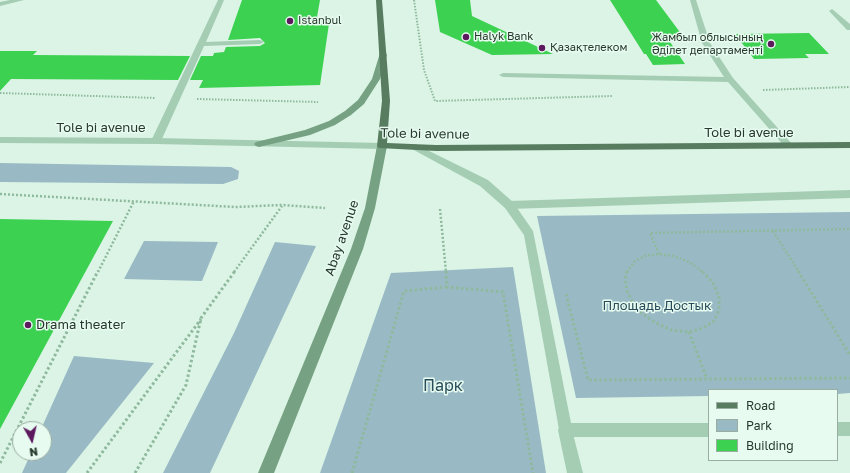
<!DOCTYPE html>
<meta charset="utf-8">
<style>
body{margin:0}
#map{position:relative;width:850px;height:473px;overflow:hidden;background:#dbf4e5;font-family:"Golos Text",sans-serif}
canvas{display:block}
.legend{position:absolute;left:708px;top:389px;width:130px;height:72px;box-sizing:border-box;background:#e7fbf0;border:1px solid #9aada1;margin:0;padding:5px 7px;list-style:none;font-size:12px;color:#27392b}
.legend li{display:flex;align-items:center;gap:8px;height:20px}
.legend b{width:20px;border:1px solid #9aada1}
.north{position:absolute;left:12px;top:421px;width:40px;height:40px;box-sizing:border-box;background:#e7fbf0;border:1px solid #9aada1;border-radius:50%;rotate:172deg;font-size:11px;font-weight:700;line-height:16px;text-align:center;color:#27392b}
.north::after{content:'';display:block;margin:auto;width:14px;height:18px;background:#5c195e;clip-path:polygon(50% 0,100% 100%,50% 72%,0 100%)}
</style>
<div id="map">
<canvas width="850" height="473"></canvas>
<ul class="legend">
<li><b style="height:5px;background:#577c5f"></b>Road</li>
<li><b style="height:11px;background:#99bac5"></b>Park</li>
<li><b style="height:11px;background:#3cd151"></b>Building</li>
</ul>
<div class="north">N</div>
</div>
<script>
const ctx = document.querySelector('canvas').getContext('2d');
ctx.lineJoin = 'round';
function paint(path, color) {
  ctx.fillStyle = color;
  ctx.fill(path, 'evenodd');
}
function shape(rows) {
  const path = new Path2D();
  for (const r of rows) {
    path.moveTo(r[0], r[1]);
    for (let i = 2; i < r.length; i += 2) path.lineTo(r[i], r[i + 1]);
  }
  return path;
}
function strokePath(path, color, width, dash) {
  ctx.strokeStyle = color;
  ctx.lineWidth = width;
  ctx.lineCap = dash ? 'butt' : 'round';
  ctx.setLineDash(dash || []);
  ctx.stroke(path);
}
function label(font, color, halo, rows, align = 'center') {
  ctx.font = font + ' "Golos Text",sans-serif';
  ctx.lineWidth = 3;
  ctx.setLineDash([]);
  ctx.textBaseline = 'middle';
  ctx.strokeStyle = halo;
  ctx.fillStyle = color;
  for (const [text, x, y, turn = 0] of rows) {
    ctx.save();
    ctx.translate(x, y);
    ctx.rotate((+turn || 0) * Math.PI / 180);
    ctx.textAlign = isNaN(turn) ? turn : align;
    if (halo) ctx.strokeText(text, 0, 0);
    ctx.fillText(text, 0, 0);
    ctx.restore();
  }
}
paint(shape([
 [0,163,231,167,239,171,238,179,223,184,0,182],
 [850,212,850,393,837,394,837,390,709,390,709,396,576,398,537,216],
 [144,241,218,242,202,281,124,279],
 [275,242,316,246,210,473,163,473,234,333],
 [513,267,546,473,320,473,391,273],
 [74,356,154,363,66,473,22,473,31,453,44,453,44,429,41,429]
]), '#99bac5');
paint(shape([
 [242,0,320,0,317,17,330,17,320,85,199,88,203,80,190,80,201,56,213,56,214,53,224,52,226,47,260,46,265,43,260,38,228,40],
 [435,0,470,0,472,16,553,54,492,55,440,32],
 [610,0,656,0,685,39,668,39,685,64,653,65,646,54,644,54],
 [809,33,829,54,805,54,809,58,754,59,735,34],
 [0,51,37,51,33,55,190,56,178,80,11,79,0,91],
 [0,219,113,221,0,429]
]), '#3cd151');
strokePath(shape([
 [414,0,424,70,435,101,612,96],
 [763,90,850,87],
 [0,93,156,98],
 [197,99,318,102]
]), '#8fb99d', 2, [1.5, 1.5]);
strokePath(shape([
 [0,194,235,207,282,205,325,208],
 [440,209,446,272],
 [773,231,799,272],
 [659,254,650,233,850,229],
 [98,272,134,201],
 [234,272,282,206],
 [627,272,635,261,645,256,659,254,674,256,689,262,703,272]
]), '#8fb99d', 2.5, [2, 2]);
strokePath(shape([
 [446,271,447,287,503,292,533,473],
 [627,271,625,279,627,291,633,303,643,314,656,323,671,330,689,332,703,328,714,321,719,310,719,296,713,283,702,271],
 [798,271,850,355],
 [566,294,588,380,850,378],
 [689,332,707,379],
 [0,463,98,271],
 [87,473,201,319],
 [135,473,186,385,201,318,235,271],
 [352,473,404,291,447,287]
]), '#8fb99d', 3, [2.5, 2.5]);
paint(shape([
 [10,0,24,0,0,6,0,2,10,0],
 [218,0,224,0,206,42,260,40,264,42,260,44,204,46,161,141,156,144,153,143,151,141,218,0],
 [690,0,696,0,710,43,733,78,792,144,794,146,792,148,786,148,728,82,503,77,499,75,503,73,724,77,702,43,690,0],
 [832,9,850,24,850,30,847,30,830,12,829,11,832,9],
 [850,190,850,198,509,209,505,208,504,205,505,202,509,201,850,190],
 [565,423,570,425,572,430,583,473,567,473,558,430,560,425,565,423]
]), '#a5cdb4');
paint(shape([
 [415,144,488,180,513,202,533,231,571,423,709,423,709,437,565,437,560,435,524,235,505,208,480,186,412,149,410,147,415,144],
 [837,422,850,422,850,436,837,436,837,422]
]), '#a5cdb4');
paint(shape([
 [0,137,156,138,382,143,387,146,382,149,156,144,0,143,0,137]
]), '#a5cdb4');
paint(shape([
 [380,53,386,53,387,55,380,79,364,104,351,115,335,125,310,135,259,147,256,146,254,144,256,142,305,130,329,121,345,111,358,100,372,79,380,53],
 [382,143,387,146,375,208,363,249,274,473,258,473,351,249,365,208,377,146,382,143]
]), '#76a182');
paint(shape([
 [376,0,382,0,390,101,387,143,436,145,850,142,850,148,436,151,379,148,377,146,382,101,376,0]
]), '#577c5f');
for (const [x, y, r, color] of [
 [290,21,4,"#5c195e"],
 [466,37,4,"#5c195e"],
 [771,44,4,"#5c195e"],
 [542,48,4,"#5c195e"],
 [28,325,4,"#5c195e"]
]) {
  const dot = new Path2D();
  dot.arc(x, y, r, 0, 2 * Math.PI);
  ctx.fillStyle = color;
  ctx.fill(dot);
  strokePath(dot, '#e7fbf0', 1.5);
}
label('11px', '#27392b', '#e7fbf0', [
 ["Istanbul",298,21],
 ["Halyk Bank",474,37],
 ["Жамбыл облысының",763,38,"right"],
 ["Әділет департаменті",763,51,"right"],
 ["Қазақтелеком",550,48]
], 'left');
label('13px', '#27392b', '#e7fbf0', [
 ["Tole bi avenue",101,128],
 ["Tole bi avenue",749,133],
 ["Tole bi avenue",425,134,1],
 ["Abay avenue",342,238,-71]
]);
label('13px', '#284c59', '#e7fbf0', [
 ["Площадь Достык",657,306]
]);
label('13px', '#27392b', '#e7fbf0', [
 ["Drama theater",36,325]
], 'left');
label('16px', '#284c59', '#e7fbf0', [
 ["Парк",443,386]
]);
</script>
